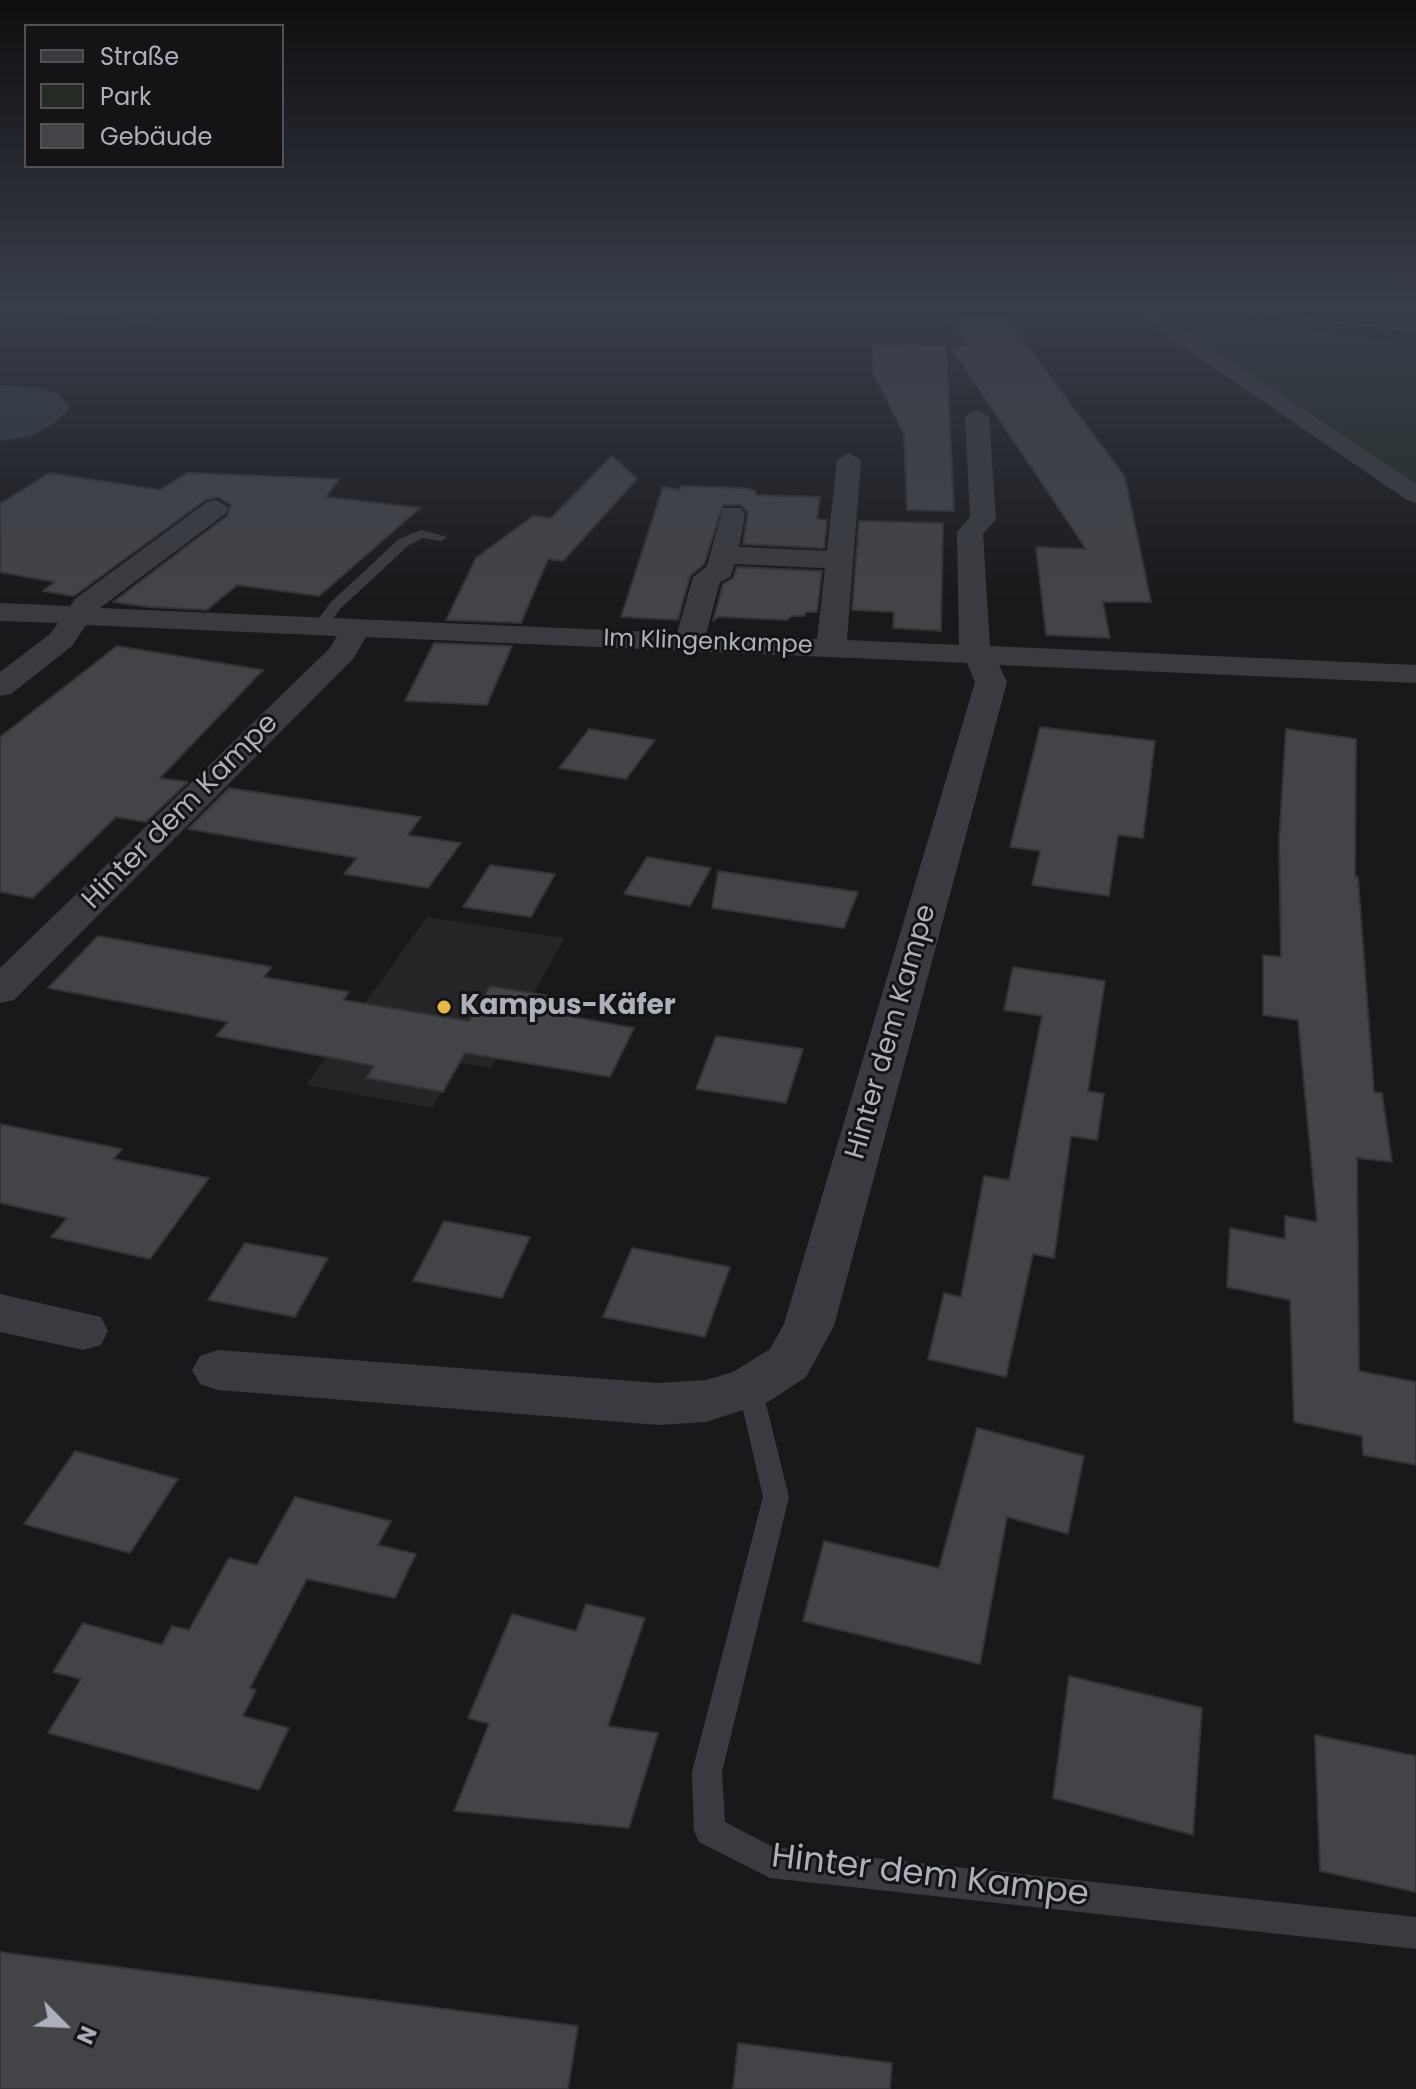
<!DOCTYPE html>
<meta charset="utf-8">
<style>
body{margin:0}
#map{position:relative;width:1416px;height:2089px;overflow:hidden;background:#19191b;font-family:Poppins,sans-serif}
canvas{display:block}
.legend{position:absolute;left:24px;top:24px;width:260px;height:144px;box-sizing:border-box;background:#141416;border:2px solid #515258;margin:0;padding:10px 14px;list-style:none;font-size:24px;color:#acb0ba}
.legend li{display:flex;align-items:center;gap:16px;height:40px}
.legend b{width:40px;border:2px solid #515258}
.north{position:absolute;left:24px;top:1985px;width:80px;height:80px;-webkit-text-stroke:6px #141416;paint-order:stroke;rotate:114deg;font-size:22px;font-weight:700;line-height:32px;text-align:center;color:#acb0ba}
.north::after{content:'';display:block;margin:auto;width:28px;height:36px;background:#acb0ba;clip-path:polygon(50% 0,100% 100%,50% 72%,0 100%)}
</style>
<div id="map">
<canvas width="1416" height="2089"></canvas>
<ul class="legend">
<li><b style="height:10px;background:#3a3b40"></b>Straße</li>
<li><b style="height:22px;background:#232b24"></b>Park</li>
<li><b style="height:22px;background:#434448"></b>Gebäude</li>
</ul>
<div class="north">N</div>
</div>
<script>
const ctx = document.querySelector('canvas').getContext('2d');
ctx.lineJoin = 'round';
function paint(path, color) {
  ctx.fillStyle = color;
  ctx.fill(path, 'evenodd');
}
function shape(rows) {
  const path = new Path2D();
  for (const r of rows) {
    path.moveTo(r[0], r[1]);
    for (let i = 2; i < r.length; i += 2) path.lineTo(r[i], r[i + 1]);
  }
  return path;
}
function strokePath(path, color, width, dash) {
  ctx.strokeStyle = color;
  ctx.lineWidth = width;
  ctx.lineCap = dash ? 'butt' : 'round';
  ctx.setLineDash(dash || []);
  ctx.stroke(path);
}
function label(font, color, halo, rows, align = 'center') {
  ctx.font = font + ' Poppins,sans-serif';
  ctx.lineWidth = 6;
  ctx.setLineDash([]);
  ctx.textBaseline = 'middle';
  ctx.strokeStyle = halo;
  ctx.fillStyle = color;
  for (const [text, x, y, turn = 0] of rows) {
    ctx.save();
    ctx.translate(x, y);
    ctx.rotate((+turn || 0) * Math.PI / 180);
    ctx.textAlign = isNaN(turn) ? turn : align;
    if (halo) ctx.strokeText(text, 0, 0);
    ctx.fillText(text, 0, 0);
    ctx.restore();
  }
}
paint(shape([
 [427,917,565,938,491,1068,460,1063,432,1108,306,1085]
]), '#252528');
paint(shape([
 [29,309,173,309,146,323],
 [1148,310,1416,344,1416,486]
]), '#232b24');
paint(shape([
 [0,385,41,388,59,394,70,408,56,422,32,436,0,441]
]), '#2f373e');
paint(shape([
 [1216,309,1242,309,1416,329,1416,333,1216,309]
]), '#2f373e');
const building = shape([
 [1005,316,1125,477,1151,602,1103,602,1110,638,1046,635,1036,547,1086,549,950,346,970,347,951,321,960,321,957,317,1005,316],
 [873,344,946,346,954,511,907,510,904,434,873,373,873,344],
 [612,456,637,479,563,561,548,559,521,623,446,620,476,558,533,516,551,518,612,456],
 [49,473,160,490,187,473,339,479,326,497,420,508,319,596,237,585,207,610,149,607,113,602,227,516,231,505,218,497,205,500,74,596,43,591,55,582,0,572,0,504,49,473],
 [681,486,744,488,756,491,756,495,820,497,817,519,827,520,824,548,743,544,748,512,741,505,723,505,704,564,690,576,678,620,621,617,663,487,680,490,681,486],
 [859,521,943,523,941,631,893,628,894,612,852,610,859,521],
 [737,567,822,571,817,612,806,612,805,616,792,616,787,620,718,617,713,621,723,584,733,578,737,567],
 [434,643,512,646,487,705,405,701,434,643],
 [117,646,263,670,160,778,188,782,146,822,116,817,33,898,0,892,0,737,117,646],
 [1040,727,1155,741,1143,838,1118,835,1109,896,1032,885,1040,851,1010,847,1040,727],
 [589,729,655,740,626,779,559,768,589,729],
 [1286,729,1356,739,1355,876,1358,877,1374,1092,1382,1093,1392,1162,1357,1158,1359,1371,1416,1382,1416,1465,1363,1455,1362,1436,1294,1422,1290,1300,1227,1287,1230,1228,1285,1239,1285,1216,1317,1222,1298,1020,1263,1015,1263,955,1281,957,1279,840,1286,729],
 [229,788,421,817,408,835,461,843,428,888,344,874,357,858,188,829,229,788],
 [647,857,711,868,690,906,624,894,647,857],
 [490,865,555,874,531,917,463,907,490,865],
 [718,871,858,892,844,928,712,908,718,871],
 [98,936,272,967,264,977,349,992,343,1000,469,1021,490,986,555,997,547,1012,634,1028,610,1077,465,1053,443,1092,366,1078,374,1066,216,1036,228,1022,48,988,98,936],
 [1013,967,1105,981,1088,1091,1104,1094,1097,1140,1071,1136,1054,1258,1033,1254,1006,1377,928,1359,944,1293,961,1297,984,1176,1009,1180,1042,1016,1004,1010,1013,967],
 [716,1036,803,1049,786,1103,696,1089,716,1036],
 [0,1124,122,1149,114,1159,209,1178,150,1259,51,1237,67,1218,0,1203,0,1124],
 [444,1221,530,1237,502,1298,413,1281,444,1221],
 [245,1243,328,1258,295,1317,208,1300,245,1243],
 [632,1248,730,1267,705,1337,603,1317,632,1248],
 [977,1428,1084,1456,1068,1534,1007,1517,980,1664,803,1621,824,1541,939,1568,977,1428],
 [75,1451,178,1479,130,1553,24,1524,75,1451],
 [295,1497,391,1521,378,1545,416,1554,395,1598,307,1579,250,1688,256,1690,243,1716,289,1728,259,1790,48,1733,81,1679,53,1672,83,1623,162,1645,172,1626,189,1630,229,1558,257,1565,295,1497],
 [586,1604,645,1618,608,1726,658,1733,629,1828,454,1811,489,1724,468,1718,512,1614,576,1631,586,1604],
 [1069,1676,1202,1708,1193,1835,1053,1798,1069,1676],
 [1315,1735,1416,1756,1416,1892,1320,1871,1315,1735],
 [0,1952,578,2026,568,2089,0,2089,0,1952],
 [738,2043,892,2063,890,2089,733,2089,738,2043]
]);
paint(building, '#434448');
strokePath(building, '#333337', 2);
paint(shape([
 [421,530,447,537,441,541,423,538,409,545,341,608,324,630,314,630,312,627,331,602,399,539,421,530],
 [750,1378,759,1381,762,1388,789,1497,722,1772,725,1822,773,1847,1416,1917,1416,1949,770,1878,699,1842,694,1831,692,1772,763,1497,738,1388,741,1381,750,1378]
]), '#3a3b40');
paint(shape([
 [1128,309,1152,309,1416,484,1416,503,1407,500,1128,309],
 [977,410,989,417,996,519,983,534,990,646,1416,665,1416,683,999,665,1007,682,834,1326,806,1377,768,1402,706,1422,659,1425,218,1390,200,1384,192,1370,200,1356,218,1350,659,1383,706,1380,733,1372,770,1349,784,1324,975,682,967,663,366,637,353,659,14,1000,0,1003,0,968,330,648,337,636,86,625,72,646,11,694,0,696,0,672,50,634,58,623,0,621,0,603,70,606,76,598,207,502,216,500,229,508,225,514,100,608,677,633,693,577,707,566,723,508,741,508,745,514,739,547,827,551,837,460,849,453,861,460,847,640,959,645,957,532,970,517,965,417,977,410],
 [735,564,825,568,817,639,706,634,720,582,730,577,735,564],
 [0,1294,101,1317,108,1331,101,1345,83,1350,0,1332,0,1294]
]), '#3a3b40');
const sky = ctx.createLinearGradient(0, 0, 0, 602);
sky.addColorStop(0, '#0e0e0f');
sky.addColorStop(0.51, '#383e4a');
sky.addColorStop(1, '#383e4a00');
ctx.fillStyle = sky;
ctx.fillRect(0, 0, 1416, 602);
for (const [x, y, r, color] of [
 [444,1007,8,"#e7b845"]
]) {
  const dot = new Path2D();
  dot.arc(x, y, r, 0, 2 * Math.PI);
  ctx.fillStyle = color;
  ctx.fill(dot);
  strokePath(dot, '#141416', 3);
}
label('24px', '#acb0ba', '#141416', [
 ["Im Klingenkampe",708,643,2]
]);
label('28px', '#acb0ba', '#141416', [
 ["Hinter dem Kampe",181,812,-45],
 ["Hinter dem Kampe",892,1032,-74]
]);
label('bold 28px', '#acb0ba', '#141416', [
 ["Kampus-Käfer",460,1007]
], 'left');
label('34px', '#acb0ba', '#141416', [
 ["Hinter dem Kampe",930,1877,7]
]);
</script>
